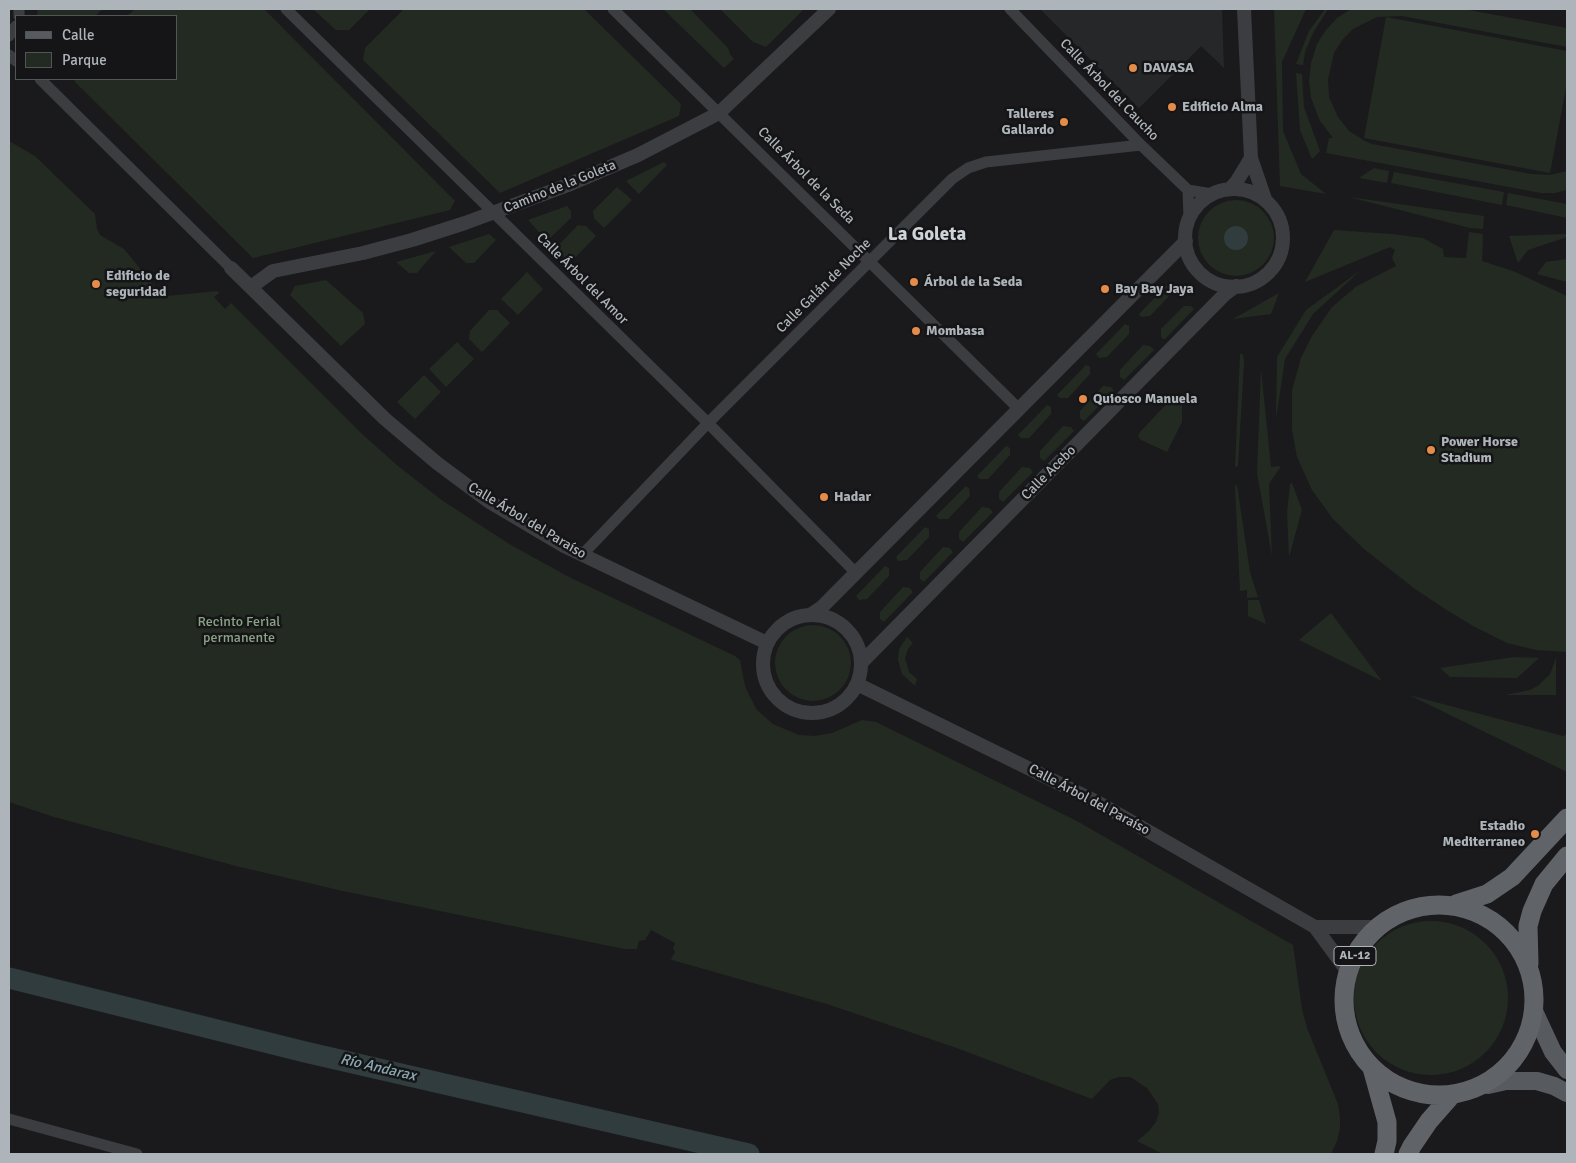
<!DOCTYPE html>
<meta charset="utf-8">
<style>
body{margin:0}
#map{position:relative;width:1576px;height:1163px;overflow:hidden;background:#1a1a1c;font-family:Signika,sans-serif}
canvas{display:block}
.frame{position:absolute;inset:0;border:10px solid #aeb5ba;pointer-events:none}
.legend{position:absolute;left:15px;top:15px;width:162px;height:65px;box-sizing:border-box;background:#151517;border:1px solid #525558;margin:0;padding:6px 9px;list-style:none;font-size:15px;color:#aeb5ba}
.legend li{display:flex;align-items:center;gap:10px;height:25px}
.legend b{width:25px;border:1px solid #525558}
</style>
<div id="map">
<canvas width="1576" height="1163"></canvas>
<div class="frame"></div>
<ul class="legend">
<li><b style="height:6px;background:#575b60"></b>Calle</li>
<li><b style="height:14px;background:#232a22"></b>Parque</li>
</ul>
</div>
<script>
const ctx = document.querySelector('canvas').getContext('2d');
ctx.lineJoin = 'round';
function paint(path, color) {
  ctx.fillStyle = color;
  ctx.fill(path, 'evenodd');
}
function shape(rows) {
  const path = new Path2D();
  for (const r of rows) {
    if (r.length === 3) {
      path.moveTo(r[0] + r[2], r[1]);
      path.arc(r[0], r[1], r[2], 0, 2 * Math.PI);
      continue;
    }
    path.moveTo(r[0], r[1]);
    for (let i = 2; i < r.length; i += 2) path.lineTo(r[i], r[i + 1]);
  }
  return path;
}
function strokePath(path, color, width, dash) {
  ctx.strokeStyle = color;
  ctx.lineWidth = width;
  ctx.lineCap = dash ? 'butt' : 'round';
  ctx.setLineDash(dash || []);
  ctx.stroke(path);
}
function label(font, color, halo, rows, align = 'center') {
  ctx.font = font + ' Signika,sans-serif';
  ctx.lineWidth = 5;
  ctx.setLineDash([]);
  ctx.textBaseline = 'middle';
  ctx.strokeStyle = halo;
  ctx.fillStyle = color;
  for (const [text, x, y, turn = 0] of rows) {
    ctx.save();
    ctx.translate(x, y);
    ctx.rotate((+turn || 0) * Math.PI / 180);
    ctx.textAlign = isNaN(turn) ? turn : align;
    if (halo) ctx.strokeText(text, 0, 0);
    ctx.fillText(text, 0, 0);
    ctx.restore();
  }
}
paint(shape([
 [1040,9,1222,9,1224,68,1201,46,1139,108]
]), '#262729');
paint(shape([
 [38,9,103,9,95,16,37,16],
 [135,9,264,9,455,201,450,210,253,258,75,82,74,79,176,79,176,16,127,16],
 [313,9,370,9,349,30,336,30],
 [404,9,584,9,681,104,679,116,500,193,363,60,365,48],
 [663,9,690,9,728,48,730,54,734,59,724,68],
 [720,9,804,9,766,47,753,42],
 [1274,9,1306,9,1282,62,1283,131,1301,174,1326,194,1280,186],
 [1325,9,1328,9,1313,33,1305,52,1303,65,1296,64,1309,31],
 [1351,9,1463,9,1567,28,1567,47,1402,16,1377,17,1353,29,1343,39,1334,53,1328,79,1329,97,1338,117,1349,131,1365,141,1372,144,1531,174,1550,175,1567,171,1567,190,1555,193,1541,193,1326,153,1329,138,1333,138,1320,121,1311,98,1309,81,1311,63,1317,44,1326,30,1337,18],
 [1386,17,1567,51,1567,83,1550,173,1364,138],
 [1296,73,1302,74,1304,107,1320,151,1312,159,1300,130],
 [9,141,35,156,95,214,97,229,100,235,124,249,161,294,167,296,218,291,219,293,214,297,225,309,231,303,362,434,398,466,443,501,511,545,569,577,735,656,740,660,745,686,751,699,757,710,773,724,799,735,815,736,832,733,862,720,876,722,1075,820,1293,945,1302,1009,1307,1028,1338,1104,1340,1118,1340,1128,1337,1141,1331,1154,1163,1154,1137,1141,1149,1131,1156,1122,1159,1113,1158,1104,1147,1088,1130,1077,1119,1077,1110,1080,1092,1099,954,1047,827,1004,672,960,671,959,675,952,673,948,675,943,651,930,645,940,639,941,637,949,624,949,343,891,236,866,54,817,9,802],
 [664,162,667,165,639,194,626,181],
 [1374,168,1389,171,1387,183,1359,178],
 [1394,172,1504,192,1502,205,1391,183],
 [617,187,632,200,604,228,594,218,593,211],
 [1508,193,1567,204,1567,218,1506,205],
 [1349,197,1484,216,1483,229,1470,228],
 [1236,238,38],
 [567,206,571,211,571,218,547,241,528,220],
 [578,225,586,226,596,236,570,263,555,249],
 [1334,230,1392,234,1423,238,1443,249,1444,257,1466,258,1469,232,1483,234,1482,261,1513,271,1567,296,1567,652,1536,650,1507,643,1473,626,1445,609,1415,589,1364,549,1333,519,1312,490,1297,457,1292,430,1292,390,1301,358,1312,336,1332,307,1357,286,1396,266,1392,258,1395,250,1390,247,1305,282],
 [489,234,496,240,474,263,466,263,449,247],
 [1567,234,1567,237,1528,250,1518,263,1509,236],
 [436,251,417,273,409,273,396,262],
 [1567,259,1567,282,1537,274,1546,262],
 [1361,270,1313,314,1285,359,1276,419,1277,357,1306,310],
 [527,272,543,289,518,315,501,299],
 [326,280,363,313,365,324,341,346,290,295,295,286],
 [1168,284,1171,286,1172,293,1150,316,1141,317,1139,314],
 [1279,293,1271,314,1233,319],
 [1184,306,1191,306,1194,309,1165,339,1163,339,1161,337,1161,329],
 [489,310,497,310,510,323,482,352,469,339,470,331],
 [1125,324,1129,326,1129,334,1107,357,1099,358,1096,354],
 [457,342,474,359,446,387,429,369],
 [1143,345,1150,346,1154,350,1124,380,1120,377,1120,370],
 [1240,354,1243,354,1244,362,1238,466,1235,467],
 [1086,365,1090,367,1090,374,1068,398,1060,398,1057,395],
 [1261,369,1271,467,1281,466,1269,484,1272,556,1257,473],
 [424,375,441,392,415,419,397,402],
 [1103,386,1111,387,1114,391,1084,421,1080,418,1080,411],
 [1177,397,1182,401,1182,422,1167,452,1141,440,1138,436,1140,432,1172,398],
 [1047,405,1051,407,1051,414,1029,438,1021,438,1018,435],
 [1063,426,1071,427,1074,431,1044,461,1040,458,1040,451],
 [1006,446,1010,448,1010,455,988,479,980,479,977,476],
 [1022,467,1030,468,1033,472,1003,502,999,499,999,492],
 [1292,483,1302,510,1289,557,1287,513,1290,484],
 [1237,485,1250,572,1258,597,1247,598,1247,590,1240,591,1235,486],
 [966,486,969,488,970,496,948,519,939,519,936,516],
 [982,507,989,508,993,512,963,542,959,539,959,532],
 [925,527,929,529,929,537,907,560,898,561,896,557],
 [943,547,950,548,953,552,924,582,920,579,920,572],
 [885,566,889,568,889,576,867,599,859,600,856,596],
 [903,587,910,588,913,592,884,622,880,619,880,612],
 [1248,600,1259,600,1266,624,1248,616],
 [1331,613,1382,681,1299,640],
 [813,663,38],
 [907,637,913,643,908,649,905,658,909,672,917,679,915,686,902,674,898,660,899,649],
 [1514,657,1539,658,1517,678,1450,677,1440,668],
 [1556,658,1556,695,1505,695,1530,690,1539,685,1550,674],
 [1409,695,1563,736,1567,734,1567,772],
 [1431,998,77]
]), '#232a22');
paint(shape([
 [1236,238,12]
]), '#313c3f');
strokePath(shape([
 [9,978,305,1052,749,1154]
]), '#313c3f', 21);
strokePath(shape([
 [286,9,708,423,856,573],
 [613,9,1019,409],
 [1010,9,1141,145,1188,190],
 [19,16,19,9],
 [9,36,16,26],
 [9,55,16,61],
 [40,79,231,268],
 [1189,217,1188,190,1212,194],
 [582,555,708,423,952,179,968,168,986,162,1141,145],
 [9,1119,137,1154]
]), '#3b3d41', 11);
strokePath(shape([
 [1244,9,1251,158,1265,199],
 [1230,189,1237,181,1251,158],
 [1234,238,49],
 [231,268,385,419,437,463,488,501,564,546,767,643],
 [251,287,273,271,363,253,412,240,465,223,568,185,638,155,719,113,829,9],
 [812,664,49],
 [810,615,822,607,1186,241],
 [862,662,1225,294,1236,286],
 [857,684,1099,803,1315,927,1348,972],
 [1315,927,1376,927]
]), '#3b3d41', 14);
strokePath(shape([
 [1533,1009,1553,1052,1567,1070],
 [1488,1085,1506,1081,1537,1081,1554,1086,1567,1093]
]), '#575b60', 18);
strokePath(shape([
 [1456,904,1487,894,1512,877,1567,818],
 [1439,1000,95],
 [1529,964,1528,926,1532,911,1544,884,1567,856],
 [1372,1068,1387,1122,1387,1141,1384,1154],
 [1408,1154,1412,1146,1429,1121,1451,1096]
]), '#606468', 19);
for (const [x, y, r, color] of [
 [1133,68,5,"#e58c49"],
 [1172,107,5,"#e58c49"],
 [1064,122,5,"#e58c49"],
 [914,282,5,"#e58c49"],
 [96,284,5,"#e58c49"],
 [1105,289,5,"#e58c49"],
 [916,331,5,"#e58c49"],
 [1083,399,5,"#e58c49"],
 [1431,450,5,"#e58c49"],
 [824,497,5,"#e58c49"],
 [1535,834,5,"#e58c49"]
]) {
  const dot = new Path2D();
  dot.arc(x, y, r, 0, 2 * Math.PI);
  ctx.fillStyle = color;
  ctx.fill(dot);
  strokePath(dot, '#151517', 2);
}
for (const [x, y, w] of [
 [1355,956,42]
]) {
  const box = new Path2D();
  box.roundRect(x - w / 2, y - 9.5, w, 19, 4);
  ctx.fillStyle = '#151517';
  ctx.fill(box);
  strokePath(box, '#aeb5ba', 1);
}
label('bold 12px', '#aeb5ba', null, [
 ["AL-12",1355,956]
]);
label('bold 14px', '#aeb5ba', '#151517', [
 ["DAVASA",1143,68],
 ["Edificio Alma",1182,107],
 ["Talleres",1054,114,"right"],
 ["Gallardo",1054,130,"right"],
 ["Edificio de",106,276],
 ["seguridad",106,292],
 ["Árbol de la Seda",924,282],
 ["Bay Bay Jaya",1115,289],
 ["Mombasa",926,331],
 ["Quiosco Manuela",1093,399],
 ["Power Horse",1441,442],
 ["Stadium",1441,458],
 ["Hadar",834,497],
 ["Estadio",1525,826,"right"],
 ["Mediterraneo",1525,842,"right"]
], 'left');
label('14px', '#aeb5ba', '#151517', [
 ["Calle Árbol del Caucho",1109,90,46],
 ["Calle Árbol de la Seda",806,176,45],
 ["Camino de la Goleta",560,187,-22],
 ["Calle Árbol del Amor",582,279,45],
 ["Calle Galán de Noche",824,286,-45],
 ["Calle Acebo",1049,473,-45],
 ["Calle Árbol del Paraíso",527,521,31],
 ["Calle Árbol del Paraíso",1089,800,28]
]);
label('14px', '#8ba486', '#151517', [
 ["Recinto Ferial",239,622],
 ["permanente",239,638]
]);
label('italic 15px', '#88a8b2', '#151517', [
 ["Río Andarax",378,1068,13]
]);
label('bold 19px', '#ced3d7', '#151517', [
 ["La Goleta",927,235]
]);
</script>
